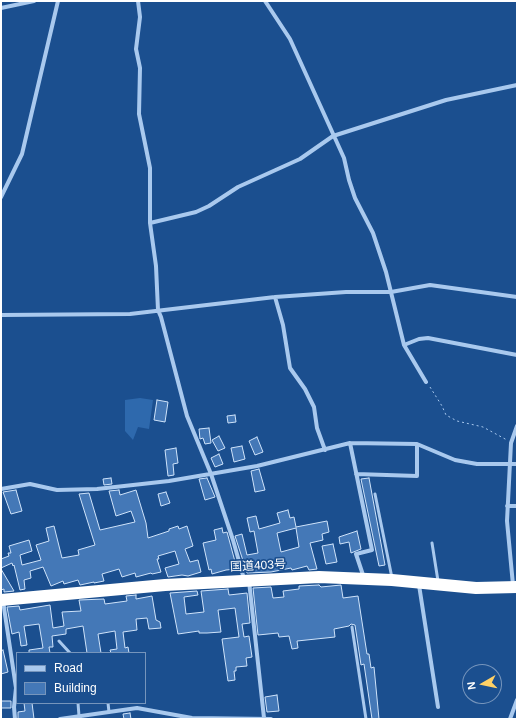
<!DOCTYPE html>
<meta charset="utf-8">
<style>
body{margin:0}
#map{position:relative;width:518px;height:720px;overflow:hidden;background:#1b4f8f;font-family:Helvetica,sans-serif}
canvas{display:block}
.frame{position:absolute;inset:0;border:2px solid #fff;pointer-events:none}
.legend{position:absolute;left:16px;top:652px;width:130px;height:52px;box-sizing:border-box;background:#1b4f8f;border:1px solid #7695bc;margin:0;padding:5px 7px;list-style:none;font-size:12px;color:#fff}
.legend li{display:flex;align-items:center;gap:8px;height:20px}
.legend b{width:20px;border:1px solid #7695bc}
.north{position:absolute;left:462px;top:664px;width:40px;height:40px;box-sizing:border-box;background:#1b4f8f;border:1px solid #7695bc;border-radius:50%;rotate:261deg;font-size:11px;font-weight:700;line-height:16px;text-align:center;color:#fff}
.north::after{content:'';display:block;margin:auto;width:14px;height:18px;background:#ffd166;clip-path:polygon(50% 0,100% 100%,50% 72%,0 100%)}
</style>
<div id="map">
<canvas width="518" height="720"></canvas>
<div class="frame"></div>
<ul class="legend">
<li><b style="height:5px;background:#a9c9ee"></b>Road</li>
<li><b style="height:11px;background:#4478b7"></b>Building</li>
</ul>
<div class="north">N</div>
</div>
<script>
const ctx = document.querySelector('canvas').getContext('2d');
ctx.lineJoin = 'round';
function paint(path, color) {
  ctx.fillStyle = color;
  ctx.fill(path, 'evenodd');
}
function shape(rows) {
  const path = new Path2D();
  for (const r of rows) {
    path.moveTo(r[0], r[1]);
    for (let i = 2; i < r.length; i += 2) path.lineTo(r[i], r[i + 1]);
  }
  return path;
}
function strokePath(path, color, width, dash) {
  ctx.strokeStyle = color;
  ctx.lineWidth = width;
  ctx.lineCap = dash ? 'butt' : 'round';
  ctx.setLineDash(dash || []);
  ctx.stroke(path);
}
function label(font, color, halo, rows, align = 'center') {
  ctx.font = font + ' Helvetica,"Noto Sans JP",sans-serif';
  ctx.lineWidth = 3.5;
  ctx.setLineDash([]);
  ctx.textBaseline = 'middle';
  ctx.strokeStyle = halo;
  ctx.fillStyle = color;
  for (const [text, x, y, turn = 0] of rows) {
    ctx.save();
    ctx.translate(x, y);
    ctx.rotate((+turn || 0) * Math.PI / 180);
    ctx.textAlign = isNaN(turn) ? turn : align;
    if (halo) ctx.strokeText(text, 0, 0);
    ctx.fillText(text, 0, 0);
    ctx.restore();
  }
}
paint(shape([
 [140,398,153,400,149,429,138,427,133,440,125,431,125,400]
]), '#2e69ad');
const building = shape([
 [157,400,168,402,165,422,154,420,157,400],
 [235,415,236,422,228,423,227,416,235,415],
 [209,428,211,443,205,444,203,438,200,439,199,429,209,428],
 [219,436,225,448,218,451,212,440,219,436],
 [257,437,263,452,255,455,249,441,257,437],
 [242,446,245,459,234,462,231,448,242,446],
 [176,448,178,463,173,464,174,475,168,476,165,450,176,448],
 [219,454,223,464,215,467,211,458,219,454],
 [259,469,265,490,255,492,251,471,259,469],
 [111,478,112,484,104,485,103,479,111,478],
 [207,478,215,497,205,500,199,479,207,478],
 [369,478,385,565,379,566,361,479,369,478],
 [16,490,22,511,11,514,3,492,16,490],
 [119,490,120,495,136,490,146,523,148,538,169,531,169,529,178,526,179,529,187,526,193,546,185,549,190,562,198,560,201,572,188,576,182,575,168,577,165,568,179,564,175,551,158,556,159,559,157,559,161,572,152,574,151,573,136,577,135,573,122,577,119,569,102,574,104,581,94,583,94,582,80,585,78,580,64,584,63,581,51,586,43,567,30,571,31,578,24,580,25,589,20,590,14,565,13,566,12,563,1,568,1,559,9,556,8,553,11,553,9,546,29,540,32,551,20,555,22,565,41,560,36,545,49,541,46,528,54,526,62,558,79,555,78,550,95,545,79,494,89,493,100,530,135,522,131,511,116,516,109,491,119,490],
 [166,492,170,503,161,506,158,494,166,492],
 [288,510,290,518,294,517,296,527,327,521,329,532,322,534,323,540,310,543,317,569,309,570,307,566,292,570,291,568,271,572,247,573,235,536,242,534,247,555,258,553,254,531,250,532,247,518,256,516,259,529,280,523,277,513,288,510],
 [296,528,299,547,281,552,277,533,296,528],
 [222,528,223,533,227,532,237,569,226,570,212,574,211,569,209,570,203,543,216,540,214,530,222,528],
 [357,531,361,549,351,553,349,542,340,544,339,537,357,531],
 [333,544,337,562,326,564,322,546,333,544],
 [1,569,14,591,4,592,4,589,1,590,1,569],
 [319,585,321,587,341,585,343,598,358,596,367,654,369,654,371,668,374,667,379,719,372,719,364,664,361,665,355,625,351,624,349,626,334,629,335,637,297,641,298,648,292,649,289,636,279,637,278,633,258,635,253,588,271,587,273,598,284,597,283,591,299,589,299,586,319,585],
 [228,589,229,595,247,593,250,623,242,624,244,637,249,636,252,657,246,658,247,666,236,667,236,671,234,671,235,680,228,681,222,639,239,637,235,608,218,610,221,632,207,633,199,633,199,631,178,634,170,593,197,591,198,595,184,597,186,614,204,612,201,591,228,589],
 [136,595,136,599,152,596,156,620,160,622,161,628,149,629,147,618,136,619,137,630,123,632,125,648,128,647,129,653,111,653,110,650,117,649,115,631,98,634,101,653,87,653,83,626,66,629,66,634,52,636,53,647,49,647,50,653,29,653,29,650,43,648,39,624,24,626,27,645,21,646,19,632,12,634,7,607,19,606,20,610,50,605,53,628,64,626,62,612,81,611,79,600,104,599,105,604,127,601,126,596,136,595],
 [3,650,8,672,1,674,1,651,3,650],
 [277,695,279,711,267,712,265,697,277,695],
 [1,701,11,701,11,708,1,708,1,701],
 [24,703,32,703,34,719,18,719,18,712,25,711,24,703],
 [130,713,131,719,124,719,123,714,130,713]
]);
paint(building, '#4478b7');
strokePath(building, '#cfe3fa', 1);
strokePath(shape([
 [430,387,442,406,446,415,457,421,483,427,507,440]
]), '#a9c9ee', 1, [2, 3]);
strokePath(shape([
 [375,494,392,578],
 [432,543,438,581],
 [352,627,366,719],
 [59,641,70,653],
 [78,703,79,716],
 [108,703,109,712]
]), '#a9c9ee', 3);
strokePath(shape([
 [138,1,140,17,136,49,140,68,139,114,150,168,150,223,156,266,158,310,161,317,187,416,211,474,233,540,244,579],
 [265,1,290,39,344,158,349,180,355,198,373,233,386,272,404,345,426,382],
 [1,8,34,1],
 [1,197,22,154,58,1],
 [150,223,196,212,209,206,238,187,300,159,333,136,446,100,517,85],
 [275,297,283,325,290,368,305,389,314,407,317,428,325,450],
 [1,315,130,314,275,297,346,292,391,292,430,285,517,297],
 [404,345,419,339,428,338,517,355],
 [350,443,372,550,356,554,364,578],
 [356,474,417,476,417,444],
 [1,489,30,484,57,490,97,489,169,481,257,466,350,443,417,444,455,460,477,464,517,464],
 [507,506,517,506],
 [249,581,264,718],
 [419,585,438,707],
 [513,585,507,521,511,443,517,426],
 [3,601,16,688,14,707,15,719],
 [60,719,137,708,192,718,271,719],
 [510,719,517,700]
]), '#a9c9ee', 4);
strokePath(shape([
 [1,600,165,585,319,577,392,580,476,588,517,587]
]), '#fff', 12);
label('12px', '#fff', '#1b4f8f', [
 ["国道403号",258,566,-3]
]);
</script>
